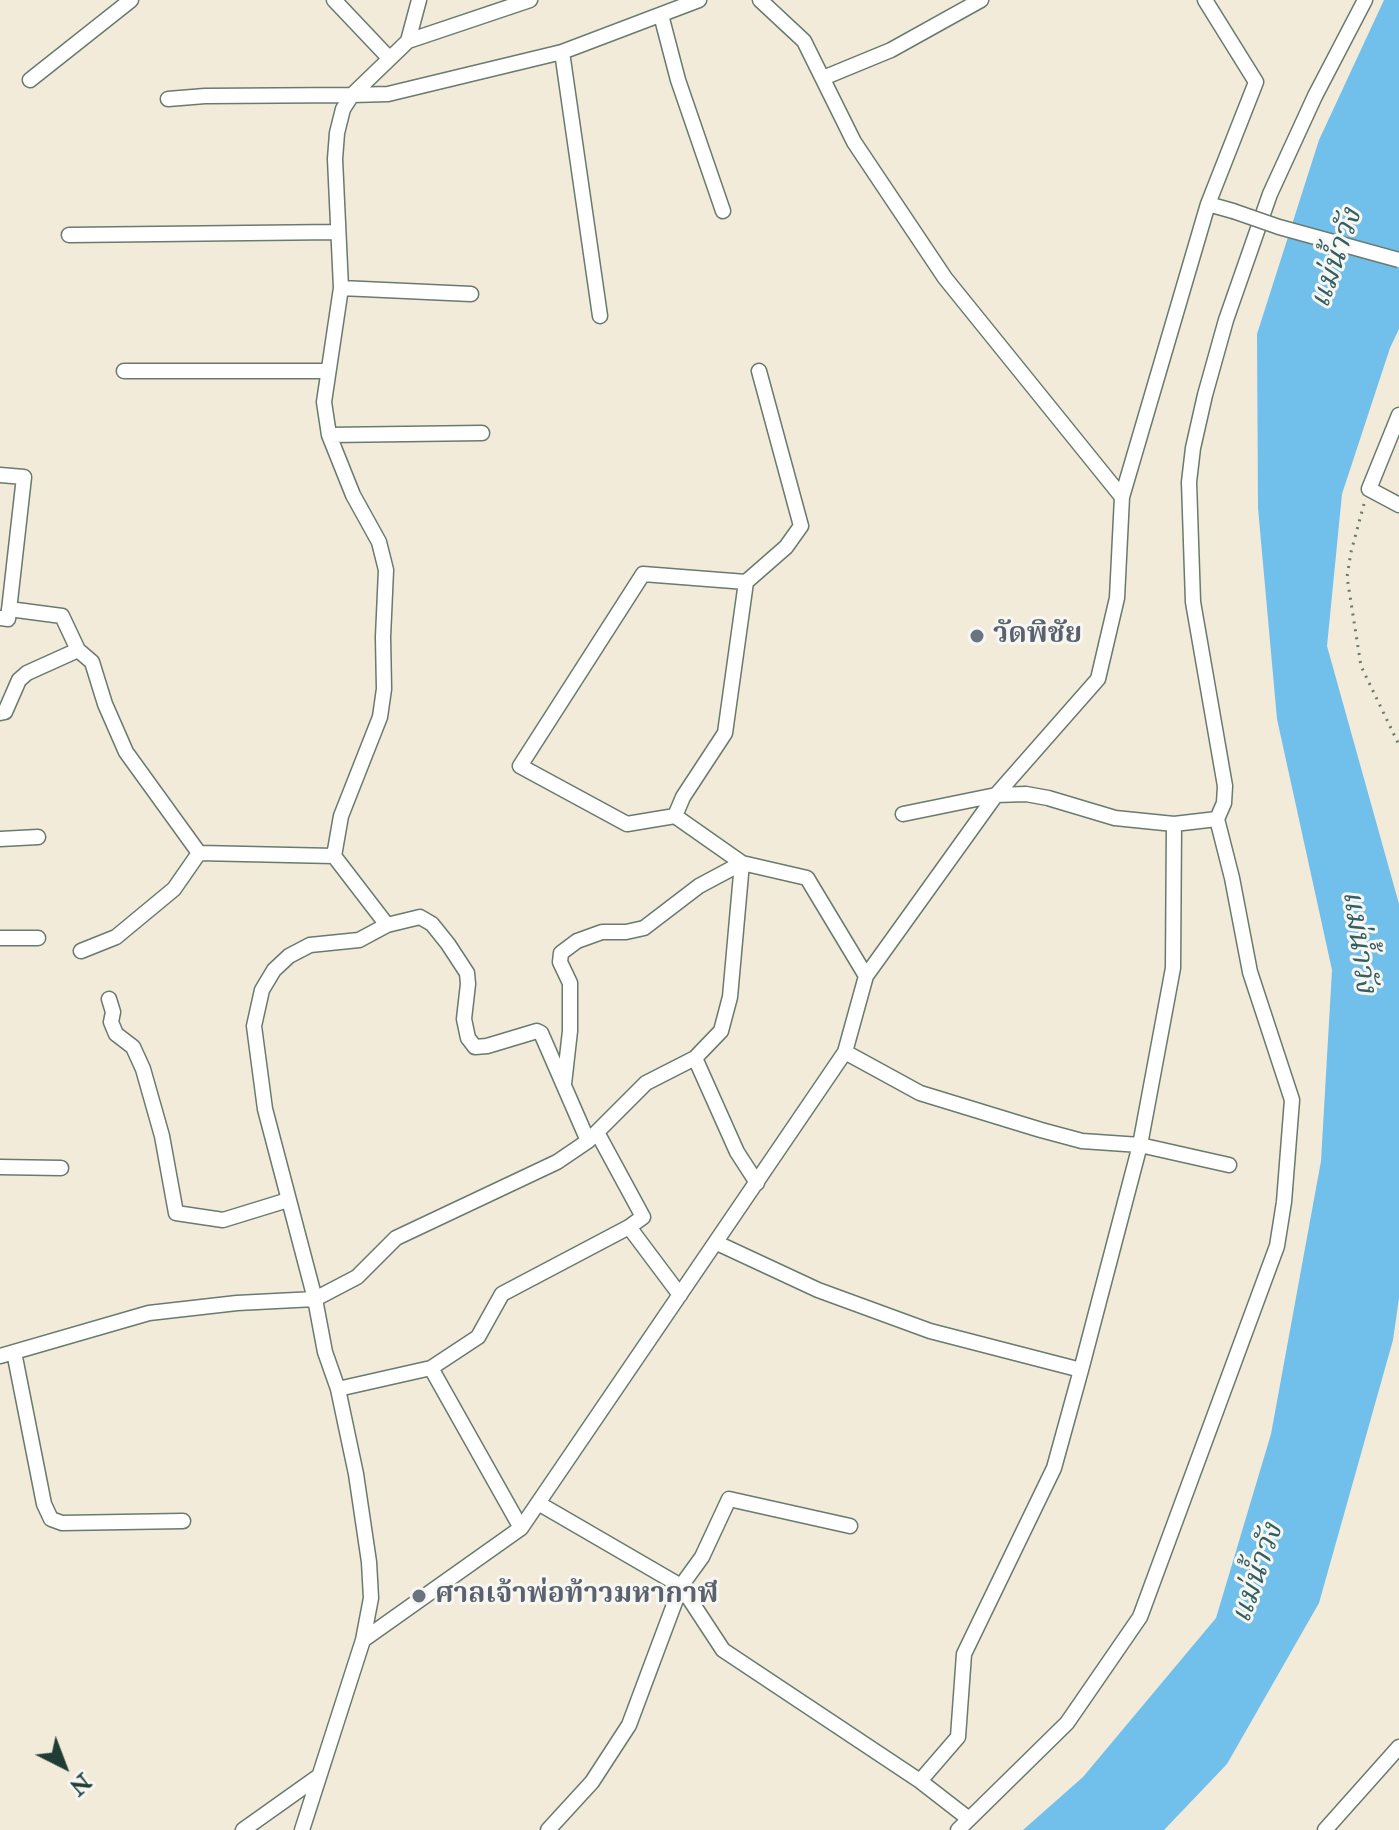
<!DOCTYPE html>
<meta charset="utf-8">
<style>
body{margin:0}
#map{position:relative;width:1399px;height:1830px;overflow:hidden;background:#f2ebda;font-family:"IM FELL Double Pica",serif}
canvas{display:block}
.north{position:absolute;left:24px;top:1726px;width:80px;height:80px;-webkit-text-stroke:6px #f6f6f2;paint-order:stroke;rotate:138deg;font-size:22px;font-weight:700;line-height:32px;text-align:center;color:#1f3d34}
.north::after{content:'';display:block;margin:auto;width:28px;height:36px;background:#1f3d34;clip-path:polygon(50% 0,100% 100%,50% 72%,0 100%)}
</style>
<div id="map">
<canvas width="1399" height="1830"></canvas>
<div class="north">N</div>
</div>
<script>
const ctx = document.querySelector('canvas').getContext('2d');
ctx.lineJoin = 'round';
function paint(path, color) {
  ctx.fillStyle = color;
  ctx.fill(path, 'evenodd');
}
function shape(rows) {
  const path = new Path2D();
  for (const r of rows) {
    path.moveTo(r[0], r[1]);
    for (let i = 2; i < r.length; i += 2) path.lineTo(r[i], r[i + 1]);
  }
  return path;
}
function strokePath(path, color, width, dash) {
  ctx.strokeStyle = color;
  ctx.lineWidth = width;
  ctx.lineCap = dash ? 'butt' : 'round';
  ctx.setLineDash(dash || []);
  ctx.stroke(path);
}
function label(font, color, halo, rows, align = 'center') {
  ctx.font = font + ' "IM FELL Double Pica","Noto Serif Thai",serif';
  ctx.lineWidth = 6;
  ctx.setLineDash([]);
  ctx.textBaseline = 'middle';
  ctx.strokeStyle = halo;
  ctx.fillStyle = color;
  for (const [text, x, y, turn = 0] of rows) {
    ctx.save();
    ctx.translate(x, y);
    ctx.rotate((+turn || 0) * Math.PI / 180);
    ctx.textAlign = isNaN(turn) ? turn : align;
    if (halo) ctx.strokeText(text, 0, 0);
    ctx.fillText(text, 0, 0);
    ctx.restore();
  }
}
paint(shape([
 [1384,0,1399,0,1399,329,1390,348,1342,494,1327,646,1399,904,1399,1298,1393,1340,1319,1603,1227,1764,1164,1830,1023,1830,1083,1777,1216,1618,1271,1434,1321,1161,1332,970,1277,719,1258,508,1257,334,1319,140]
]), '#71bfeb');
const minor = shape([
 [334,0,389,58],
 [760,0,804,41,854,142,945,278,1122,497],
 [1205,0,1256,82,1208,204],
 [661,15,678,80,723,211],
 [408,41,530,0],
 [562,52,600,316],
 [823,78,891,50,981,0],
 [30,80,131,0],
 [168,99,205,96,352,95,408,41,419,0],
 [69,235,337,232],
 [341,288,471,294],
 [124,371,328,371],
 [1399,415,1369,489,1399,505],
 [329,435,482,433],
 [0,475,24,477,8,619,0,618],
 [746,582,786,547,801,526,759,371],
 [9,609,62,616,78,650,92,662,105,704,126,752,199,853,334,856],
 [0,713,5,712,19,680,27,673,78,650],
 [903,814,996,795,1026,794,1048,798,1115,818,1174,824,1173,968,1140,1145,1081,1370,1054,1468,964,1654,958,1737,920,1781],
 [675,816,683,797,725,733,746,582,643,574,520,766,627,824,675,816,742,863,807,878,866,976],
 [1174,824,1217,819],
 [0,839,38,837],
 [387,925,420,917,432,924,448,944,467,973,468,984,464,1019,468,1038,475,1047,487,1046,537,1031,541,1033,588,1141],
 [0,938,38,938],
 [81,951,116,937,174,889,199,853],
 [109,999,113,1012,111,1022,116,1034,133,1047,143,1069,162,1136,176,1213,223,1220,288,1200],
 [845,1052,920,1093,1041,1130,1082,1141,1140,1145,1229,1165],
 [695,1058,737,1152,757,1183],
 [564,1084,570,1031,570,983,560,962,561,953,577,941,602,932,626,932,644,928,699,886,742,863],
 [598,1134,643,1217,629,1227],
 [0,1167,61,1168],
 [717,1243,818,1290,930,1331,1081,1370],
 [14,1352,44,1504,51,1519,62,1523,183,1521],
 [0,1356,149,1313,237,1303,315,1299,357,1277,396,1238,557,1162,588,1141,646,1083,695,1058,721,1031,730,997,742,863],
 [338,1389,431,1368],
 [538,1503,681,1586,723,1650,920,1781,969,1819],
 [521,1528,431,1368,478,1337,502,1294,629,1227,680,1295],
 [363,1640,371,1598,369,1562,356,1474,338,1389,325,1352,315,1299,265,1109,254,1026,262,990,274,970,289,956,310,945,359,940,387,925,334,856,341,816,380,717,384,689,383,637,386,570,379,542,353,495,329,435,324,402,341,288,335,159,337,133,343,109,352,95,388,94,562,52,699,0],
 [243,1830,319,1776],
 [302,1830,363,1640,521,1528,845,1052,866,976,996,795,1098,679,1117,598,1122,497,1208,204,1233,211],
 [548,1830,592,1782,629,1725,681,1586,702,1557,729,1499,850,1526],
 [958,1830,1067,1723,1140,1617,1277,1246,1284,1202,1292,1100,1250,972,1232,878,1217,819,1224,803,1225,786,1193,602,1189,482,1193,448,1205,395,1226,320,1270,194,1315,96,1365,0],
 [1325,1830,1399,1747]
]);
strokePath(minor, '#697a6e', 17);
strokePath(shape([
 [1364,504,1351,552,1347,577,1361,666,1399,745]
]), '#697a6e', 3, [2, 6]);
strokePath(minor, '#fff', 14);
const minorBridge = shape([
 [1233,211,1279,227,1399,260]
]);
strokePath(minorBridge, '#697a6e', 17, []);
strokePath(minorBridge, '#fff', 14);
for (const [x, y, r, color] of [
 [977,636,8,"#6b7280"],
 [419,1596,8,"#6b7280"]
]) {
  const dot = new Path2D();
  dot.arc(x, y, r, 0, 2 * Math.PI);
  ctx.fillStyle = color;
  ctx.fill(dot);
  strokePath(dot, '#f6f6f2', 3);
}
label('bold 28px', '#5b616d', '#f6f6f2', [
 ["วัดพิชัย",993,636],
 ["ศาลเจ้าพ่อท้าวมหากาฬ",435,1596]
], 'left');
label('italic 30px', '#345e62', '#f6f6f2', [
 ["แม่น้ำวัง",1338,259,-71],
 ["แม่น้ำวัง",1357,942,82],
 ["แม่น้ำวัง",1259,1574,-71]
]);
</script>
